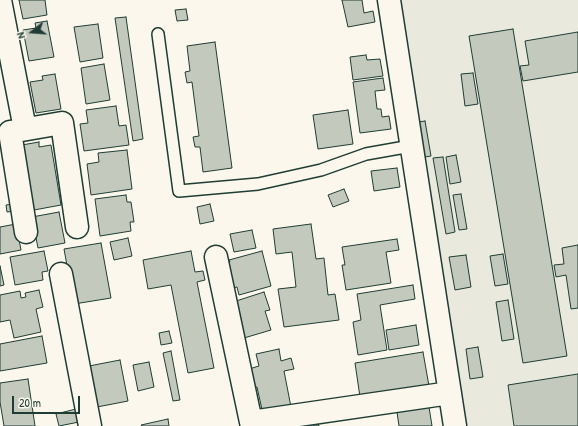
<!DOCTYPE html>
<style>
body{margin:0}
#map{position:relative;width:578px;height:426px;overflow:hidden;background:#fbf7ec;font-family:"Patrick Hand",sans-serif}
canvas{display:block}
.north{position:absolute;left:12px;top:12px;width:40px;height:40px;-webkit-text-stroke:3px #fbf7ec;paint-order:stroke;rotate:253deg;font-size:11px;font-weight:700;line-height:16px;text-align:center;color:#1f3d34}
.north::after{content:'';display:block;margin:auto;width:14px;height:18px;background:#1f3d34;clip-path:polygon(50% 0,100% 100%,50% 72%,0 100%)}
.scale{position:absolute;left:12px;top:396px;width:68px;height:18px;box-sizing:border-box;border:2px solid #1f3d34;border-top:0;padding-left:5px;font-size:12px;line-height:14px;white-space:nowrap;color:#1f3d34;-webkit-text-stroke:3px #fbf7ec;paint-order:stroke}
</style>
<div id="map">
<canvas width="578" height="426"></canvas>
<div class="north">N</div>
<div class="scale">20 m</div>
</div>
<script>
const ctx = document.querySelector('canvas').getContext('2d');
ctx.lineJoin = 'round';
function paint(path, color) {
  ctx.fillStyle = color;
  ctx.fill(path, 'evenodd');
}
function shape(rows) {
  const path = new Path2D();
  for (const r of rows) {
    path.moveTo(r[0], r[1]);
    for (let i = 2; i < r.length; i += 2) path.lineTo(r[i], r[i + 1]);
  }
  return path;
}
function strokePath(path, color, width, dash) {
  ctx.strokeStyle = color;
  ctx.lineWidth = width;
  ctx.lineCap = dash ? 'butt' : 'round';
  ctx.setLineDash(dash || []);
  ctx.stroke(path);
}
paint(shape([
 [400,0,578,0,578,426,462,426]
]), '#eae9de');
const building = shape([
 [19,0,45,0,47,15,23,19,19,0],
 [342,0,362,0,364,13,373,11,375,22,348,27,342,0],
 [186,9,188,20,177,21,175,10,186,9],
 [126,17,143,139,133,141,115,18,126,17],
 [47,21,54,57,29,61,23,30,36,28,35,23,47,21],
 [98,24,103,58,80,62,74,27,98,24],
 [513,29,567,356,523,363,469,36,513,29],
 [578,32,578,72,523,81,520,66,529,65,525,41,578,32],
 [215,42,232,168,203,172,200,147,195,147,193,137,199,136,192,82,187,83,185,72,190,71,187,46,215,42],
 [366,55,367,60,380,59,383,76,353,80,350,57,366,55],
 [104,64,110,100,86,104,81,68,104,64],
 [473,73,478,104,465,106,461,74,473,73],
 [55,74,61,109,36,113,30,82,43,80,42,76,55,74],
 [383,78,385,90,375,91,377,109,381,109,382,117,389,116,391,129,360,133,353,82,383,78],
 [116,106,119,126,126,125,129,145,84,151,80,124,88,123,86,110,116,106],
 [348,110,353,144,318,149,313,115,348,110],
 [425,121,431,156,425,157,419,122,425,121],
 [39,142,39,147,51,145,61,205,34,210,22,145,39,142],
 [127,150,132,189,91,195,87,164,99,162,98,153,127,150],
 [456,155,461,182,450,184,446,157,456,155],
 [443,157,455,232,446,234,433,158,443,157],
 [397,168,400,187,374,191,371,171,397,168],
 [344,189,349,201,333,207,328,195,344,189],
 [461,194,467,229,459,230,453,195,461,194],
 [126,195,127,202,131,202,134,222,130,222,131,231,100,236,95,199,126,195],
 [14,204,15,211,7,212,6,205,14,204],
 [210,204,214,221,200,224,197,207,210,204],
 [59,212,65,243,38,248,32,217,59,212],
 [16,224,21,250,0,254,0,227,16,224],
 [311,224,316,259,324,258,328,295,335,294,339,320,284,327,278,289,296,287,292,252,276,254,273,229,311,224],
 [252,230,256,248,234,252,230,234,252,230],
 [128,238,132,256,114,260,110,242,128,238],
 [397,239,399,250,386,252,391,283,346,290,342,265,345,265,342,247,397,239],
 [101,243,111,298,74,304,64,249,101,243],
 [578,245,578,308,571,309,566,275,556,277,554,265,564,264,562,248,578,245],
 [44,251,48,271,42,272,43,280,15,285,10,257,44,251],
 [191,251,195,272,203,271,205,280,197,282,214,368,188,373,171,285,148,289,143,260,191,251],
 [262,251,271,286,239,295,237,287,233,288,225,263,230,262,229,260,262,251],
 [503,254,508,284,495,286,490,256,503,254],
 [466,255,471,287,455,290,449,257,466,255],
 [0,266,4,285,0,286,0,266],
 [413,285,415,299,380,305,387,350,358,355,353,322,361,320,357,294,413,285],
 [39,290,43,307,36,309,41,332,14,338,10,320,0,322,0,295,20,291,21,298,26,297,25,293,39,290],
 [264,292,270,310,265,311,271,330,244,338,233,302,264,292],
 [508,300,514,339,502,341,496,302,508,300],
 [416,325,419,345,389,350,386,330,416,325],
 [169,331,172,343,161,345,159,333,169,331],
 [42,336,47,363,0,371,0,344,42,336],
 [478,347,483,377,470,379,466,349,478,347],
 [279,349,281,361,291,358,294,369,284,371,291,407,263,414,257,387,253,387,249,369,259,366,256,354,279,349],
 [171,351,180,400,173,401,163,353,171,351],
 [423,352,429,386,360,397,355,363,423,352],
 [120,360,128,401,97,407,89,366,120,360],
 [149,362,154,387,138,391,133,365,149,362],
 [578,374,578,426,514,426,508,385,578,374],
 [28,379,35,426,4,426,0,402,0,383,28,379],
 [429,407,432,426,399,426,397,412,429,407],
 [76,409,79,422,59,426,56,414,76,409],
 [168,419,169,426,142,426,141,425,168,419],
 [318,423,319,426,298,426,318,423]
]);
paint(building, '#c4c9be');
strokePath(building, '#1f3d34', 1);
const lane = shape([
 [158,34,179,191,258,184,321,170,366,154,411,146]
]);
const street = shape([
 [0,0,25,129],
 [389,0,455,426],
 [26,232,10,132,62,123,77,227],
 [216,257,251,422,450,393],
 [61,274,90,426]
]);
strokePath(lane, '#1f3d34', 14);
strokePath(street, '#1f3d34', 25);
strokePath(lane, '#fbf7ec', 11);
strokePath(street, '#fbf7ec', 22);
</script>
